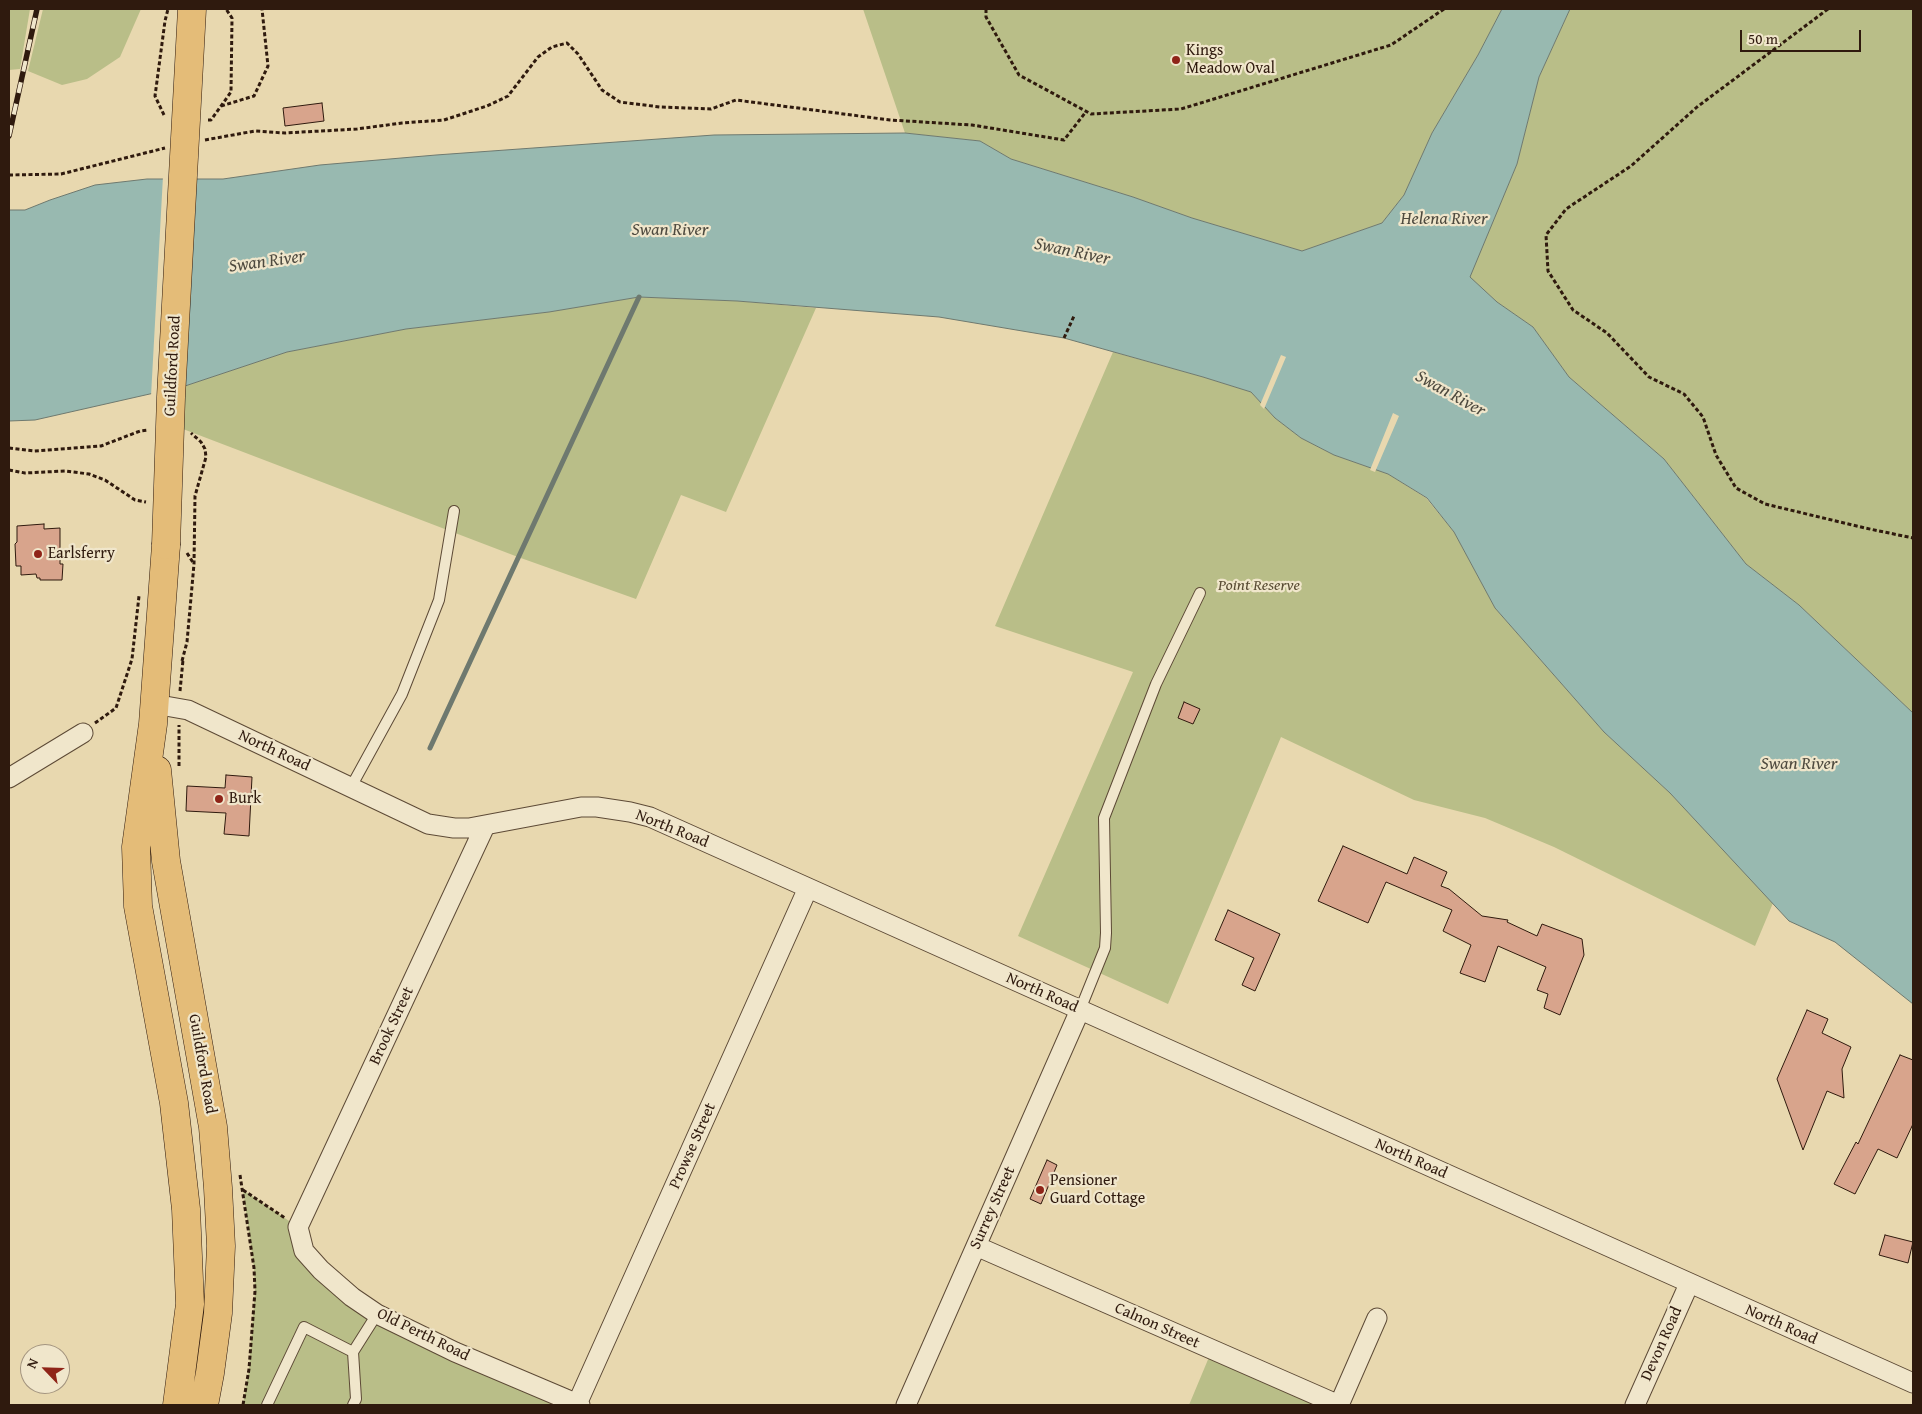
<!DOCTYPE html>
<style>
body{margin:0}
#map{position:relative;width:1922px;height:1414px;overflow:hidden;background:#e8d8af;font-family:"Gentium Book Plus",serif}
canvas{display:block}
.frame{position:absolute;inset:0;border:10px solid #2f1a0e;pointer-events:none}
.north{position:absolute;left:20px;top:1344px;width:50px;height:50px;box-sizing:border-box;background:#f0e6cb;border:1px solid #a3947f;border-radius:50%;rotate:294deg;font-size:14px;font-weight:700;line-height:20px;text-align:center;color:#2f1a0e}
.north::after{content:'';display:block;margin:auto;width:18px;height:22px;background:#8f2418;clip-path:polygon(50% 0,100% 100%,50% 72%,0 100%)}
.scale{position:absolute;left:1740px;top:30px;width:121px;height:22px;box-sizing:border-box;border:2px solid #2f1a0e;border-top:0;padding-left:6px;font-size:15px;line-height:18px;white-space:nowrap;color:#2f1a0e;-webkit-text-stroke:4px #f0e6cb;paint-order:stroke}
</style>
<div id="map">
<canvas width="1922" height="1414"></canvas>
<div class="frame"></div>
<div class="north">N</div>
<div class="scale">50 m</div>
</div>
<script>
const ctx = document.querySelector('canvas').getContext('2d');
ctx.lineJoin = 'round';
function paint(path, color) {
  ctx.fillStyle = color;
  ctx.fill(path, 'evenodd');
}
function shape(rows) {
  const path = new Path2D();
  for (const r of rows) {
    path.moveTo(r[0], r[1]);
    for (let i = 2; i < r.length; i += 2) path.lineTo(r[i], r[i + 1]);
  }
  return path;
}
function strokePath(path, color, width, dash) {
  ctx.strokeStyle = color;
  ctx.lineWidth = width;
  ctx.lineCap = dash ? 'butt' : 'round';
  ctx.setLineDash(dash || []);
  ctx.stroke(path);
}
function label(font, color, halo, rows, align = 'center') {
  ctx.font = font + ' "Gentium Book Plus",serif';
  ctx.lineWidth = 4.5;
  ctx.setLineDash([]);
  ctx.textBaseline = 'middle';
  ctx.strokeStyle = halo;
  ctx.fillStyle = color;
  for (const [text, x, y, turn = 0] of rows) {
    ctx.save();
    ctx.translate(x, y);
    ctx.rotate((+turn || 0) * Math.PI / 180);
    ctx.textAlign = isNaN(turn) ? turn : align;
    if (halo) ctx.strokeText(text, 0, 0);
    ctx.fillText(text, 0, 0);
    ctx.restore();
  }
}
paint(shape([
 [9,9,30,9,20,69,9,70],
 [43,9,141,9,120,57,87,79,62,85,28,71],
 [863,9,1502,9,1478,55,1432,133,1404,195,1382,223,1302,251,1192,218,1133,197,1011,159,980,141,905,133],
 [1570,9,1913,9,1913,713,1799,605,1746,564,1664,459,1569,377,1533,327,1497,302,1469,277,1517,164,1539,77],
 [639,297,737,301,816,308,726,512,681,495,636,599,518,557,183,429,185,386,287,352,406,329,549,312],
 [1113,352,1203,377,1251,392,1275,418,1301,438,1334,455,1388,474,1426,498,1454,532,1495,608,1604,732,1670,793,1773,903,1755,946,1554,847,1485,818,1414,800,1281,737,1168,1004,1018,936,1133,672,995,626],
 [243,1190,298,1227,332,1281,580,1405,243,1405,249,1369,255,1291,254,1268],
 [1212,1350,1339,1405,1189,1405]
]), '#b9be88');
const water = shape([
 [1502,9,1570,9,1539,77,1517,164,1470,277,1497,302,1533,327,1569,377,1664,459,1746,564,1799,605,1913,713,1913,1004,1835,942,1789,921,1670,793,1604,732,1495,608,1454,532,1427,498,1388,474,1334,455,1301,438,1275,418,1251,392,1203,377,1064,338,939,317,737,301,639,297,549,312,406,329,287,352,185,386,35,420,9,421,9,210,25,210,50,200,95,185,147,179,223,179,320,165,436,155,714,135,905,133,980,141,1011,159,1133,197,1192,218,1302,251,1382,223,1404,195,1432,133,1478,55,1502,9]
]);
paint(water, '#98b9b0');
strokePath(water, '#6e796f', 1);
paint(shape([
 [163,176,192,176,182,389,151,396],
 [1281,355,1286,357,1264,409,1260,405],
 [1393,413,1399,416,1375,472,1370,470]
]), '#e8d8af');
strokePath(shape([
 [430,748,639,297]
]), '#6e796f', 5);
const building = shape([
 [322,103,324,121,285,126,283,108,322,103],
 [44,524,44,529,60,528,60,564,63,564,62,580,40,580,40,578,37,578,36,574,21,575,21,566,16,566,15,544,17,542,17,526,44,524],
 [1184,702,1200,709,1193,724,1178,718,1184,702],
 [226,775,252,777,249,836,224,834,226,813,186,811,187,786,225,788,226,775],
 [1343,846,1407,874,1414,857,1447,872,1441,886,1449,889,1482,916,1508,920,1507,922,1537,936,1542,924,1582,939,1584,955,1560,1015,1544,1008,1548,994,1537,990,1546,967,1498,946,1485,982,1460,973,1471,945,1443,931,1452,910,1386,882,1368,923,1318,901,1343,846],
 [1228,910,1280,934,1255,991,1242,985,1254,958,1215,940,1228,910],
 [1807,1010,1828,1019,1822,1033,1851,1047,1842,1069,1844,1098,1827,1091,1803,1150,1777,1079,1807,1010],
 [1900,1055,1913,1060,1913,1124,1897,1158,1878,1149,1855,1194,1834,1184,1856,1142,1858,1144,1900,1055],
 [1047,1160,1057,1165,1041,1204,1030,1199,1047,1160],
 [1885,1235,1913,1242,1908,1263,1879,1255,1885,1235]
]);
paint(building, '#d8a48c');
strokePath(building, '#2f1a0e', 1);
const service = shape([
 [351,787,402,694,439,600,454,511],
 [1080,1010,1105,948,1106,933,1104,818,1156,684,1200,593],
 [267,1405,304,1327,353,1352],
 [353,1405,356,1399,353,1352,377,1314]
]);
const minor = shape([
 [154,704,188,710,428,824,454,828,469,828,581,807,597,807,630,812,650,817,1913,1383],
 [9,778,83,733],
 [485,826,298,1227,304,1251,321,1270,352,1297,377,1314,455,1352,580,1405],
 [976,1246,1339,1405],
 [577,1404,808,888],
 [906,1405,1080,1010],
 [1339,1405,1377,1318],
 [1635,1405,1689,1284]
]);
const trunk = shape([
 [166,545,153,724,136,847,138,906,174,1103,186,1209,190,1304,177,1405],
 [157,770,166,861,213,1127,218,1188,221,1246,218,1313,210,1373,204,1405]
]);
strokePath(service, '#5d4a36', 12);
strokePath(minor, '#5d4a36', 21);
strokePath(trunk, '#2f1a0e', 29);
strokePath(shape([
 [986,9,986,17,1019,75,1091,114,1181,109,1391,45,1444,9],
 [1828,9,1697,107,1631,166,1566,209,1546,235,1548,271,1573,310,1607,333,1649,377,1684,394,1703,417,1716,455,1736,488,1765,504,1865,528,1913,538],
 [221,106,254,96,268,66,262,9],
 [164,115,155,96,165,21,168,9],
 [208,120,211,120,231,92,232,18,226,9],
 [205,140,255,131,285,133,357,129,402,123,444,120,487,106,508,96,538,57,552,47,567,43,578,54,602,90,620,102,660,107,711,109,736,100,890,120,972,125,1064,140,1085,113],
 [9,175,61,174,165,148],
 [1064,338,1074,316],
 [9,448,34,451,101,446,140,431,148,430],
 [9,470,25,473,65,471,89,474,105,480,135,500,146,502],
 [187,553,194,564],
 [182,661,187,642,194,564,195,496,206,457,205,449,201,442,191,433],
 [180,691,183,660],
 [95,723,116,708,132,659,139,596],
 [179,766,179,725],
 [240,1175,254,1268,255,1291,249,1369,243,1405],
 [243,1190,285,1218]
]), '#2f1a0e', 3, [4, 2.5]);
strokePath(service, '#f0e6cb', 10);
strokePath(minor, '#f0e6cb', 19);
strokePath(trunk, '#e4bc78', 28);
const rail = shape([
 [9,136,37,9]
]);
strokePath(rail, '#2f1a0e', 5.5);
strokePath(rail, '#f0e6cb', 4, [11]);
const trunkBridge = shape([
 [166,545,171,397,192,9]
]);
strokePath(trunkBridge, '#2f1a0e', 29, []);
strokePath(trunkBridge, '#e4bc78', 28);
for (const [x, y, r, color] of [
 [1176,60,5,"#8f2418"],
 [38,554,5,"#8f2418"],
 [219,799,5,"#8f2418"],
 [1040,1190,5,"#8f2418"]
]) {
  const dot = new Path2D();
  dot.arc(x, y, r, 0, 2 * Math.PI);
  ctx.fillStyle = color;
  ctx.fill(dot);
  strokePath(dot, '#f0e6cb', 2);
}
label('16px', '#2f1a0e', '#f0e6cb', [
 ["Kings",1186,51],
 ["Meadow Oval",1186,69],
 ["Earlsferry",48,554],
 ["Burk",229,799],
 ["Pensioner",1050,1181],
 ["Guard Cottage",1050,1199]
], 'left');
label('16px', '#2f1a0e', '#f0e6cb', [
 ["Guildford Road",173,366,-87],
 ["North Road",274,751,25],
 ["North Road",672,829,22],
 ["North Road",1042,993,24],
 ["Brook Street",392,1026,-65],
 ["Guildford Road",202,1064,80],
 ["Prowse Street",693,1146,-66],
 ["North Road",1411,1159,24],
 ["Surrey Street",993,1208,-66],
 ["North Road",1781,1325,24],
 ["Calnon Street",1157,1326,24],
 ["Old Perth Road",423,1335,26],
 ["Devon Road",1662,1344,-66]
]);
label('italic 16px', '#584b33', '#f0e6cb', [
 ["Point Reserve",1259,586]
]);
label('italic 18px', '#4e4a3f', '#f0e6cb', [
 ["Helena River",1444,219],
 ["Swan River",670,230],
 ["Swan River",1072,252,12],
 ["Swan River",267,262,-8],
 ["Swan River",1450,394,29],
 ["Swan River",1799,764]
]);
</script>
